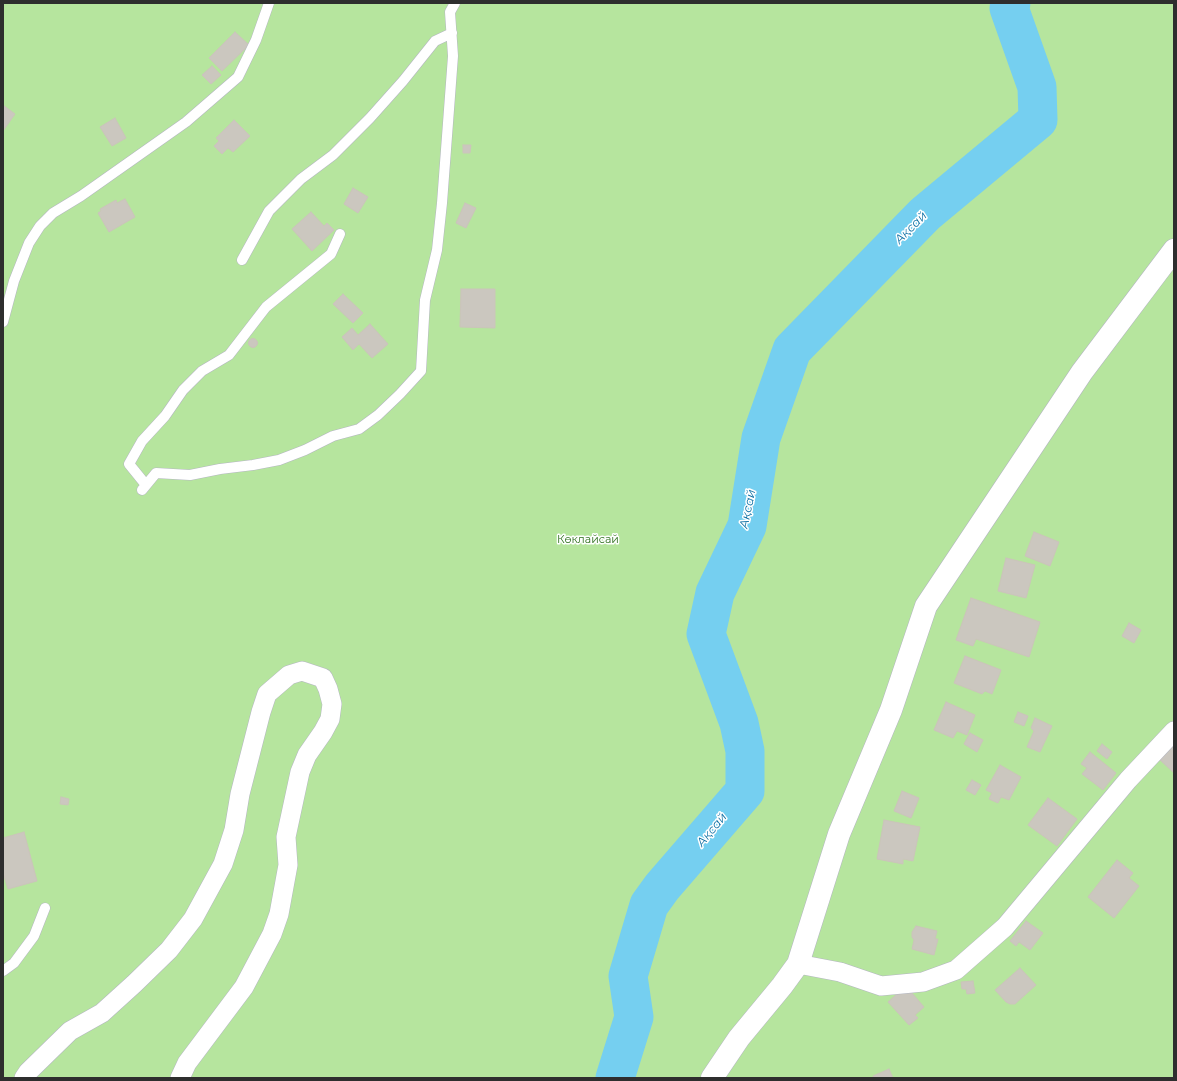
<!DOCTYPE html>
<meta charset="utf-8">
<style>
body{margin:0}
#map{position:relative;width:1177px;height:1081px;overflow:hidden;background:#efe9e1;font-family:Montserrat,sans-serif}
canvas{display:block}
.frame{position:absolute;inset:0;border:4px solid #2e2e2e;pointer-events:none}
</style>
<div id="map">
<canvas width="1177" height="1081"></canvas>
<div class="frame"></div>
</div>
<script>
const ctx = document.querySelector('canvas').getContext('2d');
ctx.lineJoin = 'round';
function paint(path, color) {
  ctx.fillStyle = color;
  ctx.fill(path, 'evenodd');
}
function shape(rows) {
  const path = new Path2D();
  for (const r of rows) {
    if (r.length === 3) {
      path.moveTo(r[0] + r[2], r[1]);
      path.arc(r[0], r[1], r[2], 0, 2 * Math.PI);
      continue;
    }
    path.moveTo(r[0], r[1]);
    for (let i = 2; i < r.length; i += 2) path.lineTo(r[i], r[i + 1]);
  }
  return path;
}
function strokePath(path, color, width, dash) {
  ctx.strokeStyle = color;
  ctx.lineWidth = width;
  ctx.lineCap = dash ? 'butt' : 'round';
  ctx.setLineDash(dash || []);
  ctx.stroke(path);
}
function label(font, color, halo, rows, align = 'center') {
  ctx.font = font + ' Montserrat,sans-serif';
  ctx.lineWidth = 3;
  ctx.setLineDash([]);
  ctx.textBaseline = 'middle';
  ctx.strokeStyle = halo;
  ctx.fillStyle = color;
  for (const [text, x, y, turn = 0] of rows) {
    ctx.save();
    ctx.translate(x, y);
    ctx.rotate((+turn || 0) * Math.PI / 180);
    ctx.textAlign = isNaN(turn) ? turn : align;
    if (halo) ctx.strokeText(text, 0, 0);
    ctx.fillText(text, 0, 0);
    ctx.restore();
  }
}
paint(shape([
 [3,3,1174,3,1174,1078,3,1078]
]), '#b6e59e');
strokePath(shape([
 [615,1078,634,1017,628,976,649,905,662,887,745,791,745,751,739,723,706,634,715,593,747,526,761,438,792,350,925,214,1038,120,1037,87,1009,8,1011,3]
]), '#75cff0', 39);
const building = shape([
 [235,32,249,45,222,71,209,58,235,32],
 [212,66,221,75,211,84,202,75,212,66],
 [3,105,15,114,3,131,3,105],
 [115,118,126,138,112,146,100,127,115,118],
 [234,120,250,136,233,152,228,148,222,154,214,146,219,141,216,138,234,120],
 [463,145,471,145,470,153,463,153,463,145],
 [353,188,368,197,358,213,344,204,353,188],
 [125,199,135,217,109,232,98,213,101,211,100,209,116,200,117,203,125,199],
 [465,203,476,208,466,228,456,223,465,203],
 [311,212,324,226,327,223,334,230,312,251,292,229,311,212],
 [461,289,495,289,495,328,460,327,461,289],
 [343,294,363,313,353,323,333,304,343,294],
 [370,324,388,344,372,358,359,344,353,350,342,337,352,328,358,335,370,324],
 [253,343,4.5],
 [1034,532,1059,542,1050,566,1025,556,1034,532],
 [1006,558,1035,565,1026,598,998,591,1006,558],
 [971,598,1040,622,1029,657,976,639,973,646,956,640,971,598],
 [1129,623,1141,630,1134,643,1122,636,1129,623],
 [965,656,1001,670,992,694,985,691,982,694,954,683,965,656],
 [946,702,975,715,967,735,957,731,953,738,934,730,946,702],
 [1018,712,1028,716,1024,726,1014,722,1018,712],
 [1035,718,1052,726,1040,752,1027,747,1034,731,1031,728,1035,718],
 [970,733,983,740,977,752,964,744,970,733],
 [1174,743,1174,773,1159,759,1174,743],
 [1102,744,1112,752,1107,759,1097,751,1102,744],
 [1090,752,1116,773,1103,790,1082,774,1087,768,1081,764,1090,752],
 [1000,765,1021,777,1009,800,1001,797,998,803,989,799,992,793,986,790,1000,765],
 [972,780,981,785,975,795,966,790,972,780],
 [902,791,919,798,911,818,894,811,902,791],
 [61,797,69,799,68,805,60,804,61,797],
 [1048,798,1077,819,1057,846,1028,825,1048,798],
 [884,820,920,827,913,861,903,859,903,864,877,859,884,820],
 [24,832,37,881,8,889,3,873,3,838,24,832],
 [1117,860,1133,873,1129,878,1139,886,1114,918,1088,897,1117,860],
 [1026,921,1043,933,1030,950,1019,942,1016,946,1010,941,1026,921],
 [916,926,937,931,935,939,938,939,934,955,912,949,914,940,912,937,912,932,916,926],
 [1020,968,1036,985,1015,1004,1010,1004,1006,1002,995,990,1020,968],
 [973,981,975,993,967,994,966,989,962,989,961,982,973,981],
 [906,986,924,1007,915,1015,918,1018,909,1025,888,1002,906,986],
 [889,1069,893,1078,874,1078,873,1076,889,1069]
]);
paint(building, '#cbc7bf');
strokePath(building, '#cbc5ba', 1);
const service = shape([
 [242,260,269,211,301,179,333,155,370,118,403,81,435,41,452,33],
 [3,322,14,281,29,243,40,226,53,213,81,196,186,122,238,77,256,40,269,3],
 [146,485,129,464,142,441,165,416,183,390,202,371,229,355,266,307,331,254,340,234],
 [142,490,156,473,190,475,220,469,253,465,279,460,305,450,333,436,359,429,378,415,400,394,421,371,425,300,437,250,442,203,453,56,450,12,455,3],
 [3,971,14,963,34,936,45,908]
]);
const minor = shape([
 [798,964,840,972,881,986,923,982,956,970,1005,927,1128,780,1174,731],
 [24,1078,28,1072,70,1031,102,1013,134,984,169,950,193,919,223,864,234,830,240,794,261,712,267,694,289,675,302,671,323,678,328,689,332,704,330,719,323,732,307,755,300,772,286,837,288,865,279,914,272,934,244,987,187,1063,180,1078]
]);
const tertiary = shape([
 [712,1078,739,1038,782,986,798,964,839,834,891,710,926,606,1082,372,1174,250]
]);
strokePath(service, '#b4b7c1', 11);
strokePath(minor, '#b4b7c1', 20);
strokePath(tertiary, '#b4b7c1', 23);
strokePath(service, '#fff', 10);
strokePath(minor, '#fff', 19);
strokePath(tertiary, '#fff', 22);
label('11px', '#2c6e1b', '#fff', [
 ["Көклайсай",588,540]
]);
label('italic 12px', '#0d6fa3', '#fff', [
 ["Ақсай",911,228,-45],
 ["Ақсай",748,509,-78],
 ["Ақсай",712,830,-50]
]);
</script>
